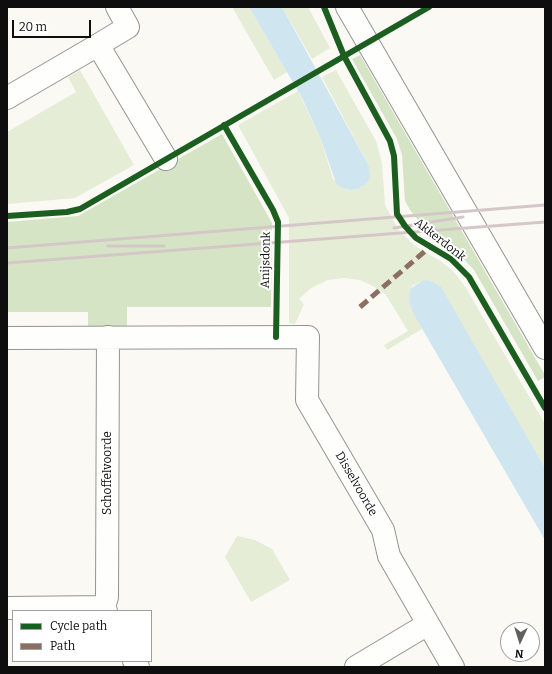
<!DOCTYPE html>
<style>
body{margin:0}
#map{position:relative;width:552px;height:674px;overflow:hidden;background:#faf9f4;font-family:Bitter,serif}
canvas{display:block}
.frame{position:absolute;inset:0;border:8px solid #0e0e0e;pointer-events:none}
.legend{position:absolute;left:12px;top:610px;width:140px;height:52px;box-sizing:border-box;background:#fff;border:1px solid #9f9f9f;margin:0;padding:5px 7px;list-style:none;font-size:12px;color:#0e0e0e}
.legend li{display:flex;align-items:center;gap:8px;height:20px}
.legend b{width:20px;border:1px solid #9f9f9f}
.north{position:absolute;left:500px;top:622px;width:40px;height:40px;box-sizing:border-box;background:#fff;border:1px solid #9f9f9f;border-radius:50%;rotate:184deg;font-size:11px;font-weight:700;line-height:16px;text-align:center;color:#0e0e0e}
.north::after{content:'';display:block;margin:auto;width:14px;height:18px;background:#61605e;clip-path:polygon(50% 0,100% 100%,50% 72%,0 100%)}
.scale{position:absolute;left:12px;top:20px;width:79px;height:18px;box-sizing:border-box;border:2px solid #0e0e0e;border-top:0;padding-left:5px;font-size:12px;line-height:14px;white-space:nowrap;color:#0e0e0e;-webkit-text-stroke:3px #fff;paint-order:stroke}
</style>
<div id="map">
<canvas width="552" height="674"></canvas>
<div class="frame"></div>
<ul class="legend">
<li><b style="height:5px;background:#1b5e20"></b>Cycle path</li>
<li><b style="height:5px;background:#8d6e63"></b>Path</li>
</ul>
<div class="north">N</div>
<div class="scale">20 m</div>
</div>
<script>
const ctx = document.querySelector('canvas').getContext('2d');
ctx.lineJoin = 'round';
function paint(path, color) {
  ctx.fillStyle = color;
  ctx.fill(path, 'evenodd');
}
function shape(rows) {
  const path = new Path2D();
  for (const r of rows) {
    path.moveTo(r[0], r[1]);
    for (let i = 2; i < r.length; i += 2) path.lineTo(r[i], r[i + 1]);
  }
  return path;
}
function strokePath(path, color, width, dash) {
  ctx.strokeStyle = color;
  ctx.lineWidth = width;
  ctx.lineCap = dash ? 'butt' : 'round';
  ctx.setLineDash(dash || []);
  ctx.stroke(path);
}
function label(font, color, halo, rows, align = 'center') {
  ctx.font = font + ' Bitter,serif';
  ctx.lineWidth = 4;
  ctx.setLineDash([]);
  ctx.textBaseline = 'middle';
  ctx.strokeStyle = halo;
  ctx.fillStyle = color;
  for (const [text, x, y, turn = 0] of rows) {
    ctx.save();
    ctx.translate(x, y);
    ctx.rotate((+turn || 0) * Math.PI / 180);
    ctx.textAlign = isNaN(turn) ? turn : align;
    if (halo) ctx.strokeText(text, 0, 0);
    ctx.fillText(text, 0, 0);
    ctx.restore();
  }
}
paint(shape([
 [232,7,249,7,287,72,274,80],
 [282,7,308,7,330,48,312,59],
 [80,70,134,165,75,198,7,204,7,132,76,92,68,77],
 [336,70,376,141,382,163,385,205,398,229,415,246,442,262,454,272,466,288,545,424,545,468,438,285,422,281,412,286,409,301,422,329,387,350,384,345,408,331,386,295,373,286,360,280,344,278,328,280,311,288,299,299,304,304,295,324,289,323,289,218,238,125,298,91,320,137,333,179,347,190,358,189,366,184,369,166,322,77],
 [237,536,255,540,272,549,290,580,251,602,225,557]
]), '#e5edd7');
paint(shape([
 [360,55,545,375,545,377,538,381,474,270,459,254,424,228,410,210,405,201,402,155,397,139,352,59],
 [222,134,272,223,271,307,127,307,127,329,88,329,88,312,7,312,7,222,78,216]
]), '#d6e4c6');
paint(shape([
 [249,7,282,7,369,166,370,178,366,184,358,189,350,190,342,188,336,183,320,137,302,98],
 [428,280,435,283,441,287,545,468,545,540,413,313,409,301,410,289,422,281]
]), '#cfe5f0');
const minor = shape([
 [117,7,128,27,98,45,166,159],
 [347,7,545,348],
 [7,98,98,45],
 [7,338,308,337,307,400,383,530,389,556,453,667],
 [104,607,107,597,108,337],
 [7,608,104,607,106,611],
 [134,661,138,667],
 [356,667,428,624]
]);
strokePath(minor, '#949492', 24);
strokePath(minor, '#fefefd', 22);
strokePath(shape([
 [394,228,463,217],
 [108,246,164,246],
 [7,248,545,205],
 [7,263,545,222]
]), '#d5c7c8', 3);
strokePath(shape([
 [360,307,431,246]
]), '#8d6e63', 5, [10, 5]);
strokePath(shape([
 [324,7,344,56,390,141,394,156,397,214,405,226,416,238,451,259,469,277,545,408],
 [224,125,273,210,278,222,276,337],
 [7,216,67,212,80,209,429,7]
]), '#1b5e20', 6);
label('12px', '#0e0e0e', '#fff', [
 ["Akkerdonk",440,240,38],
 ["Anijsdonk",266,260,-89],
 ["Schoffelvoorde",108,473,-90],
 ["Disselvoorde",356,484,60]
]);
</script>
